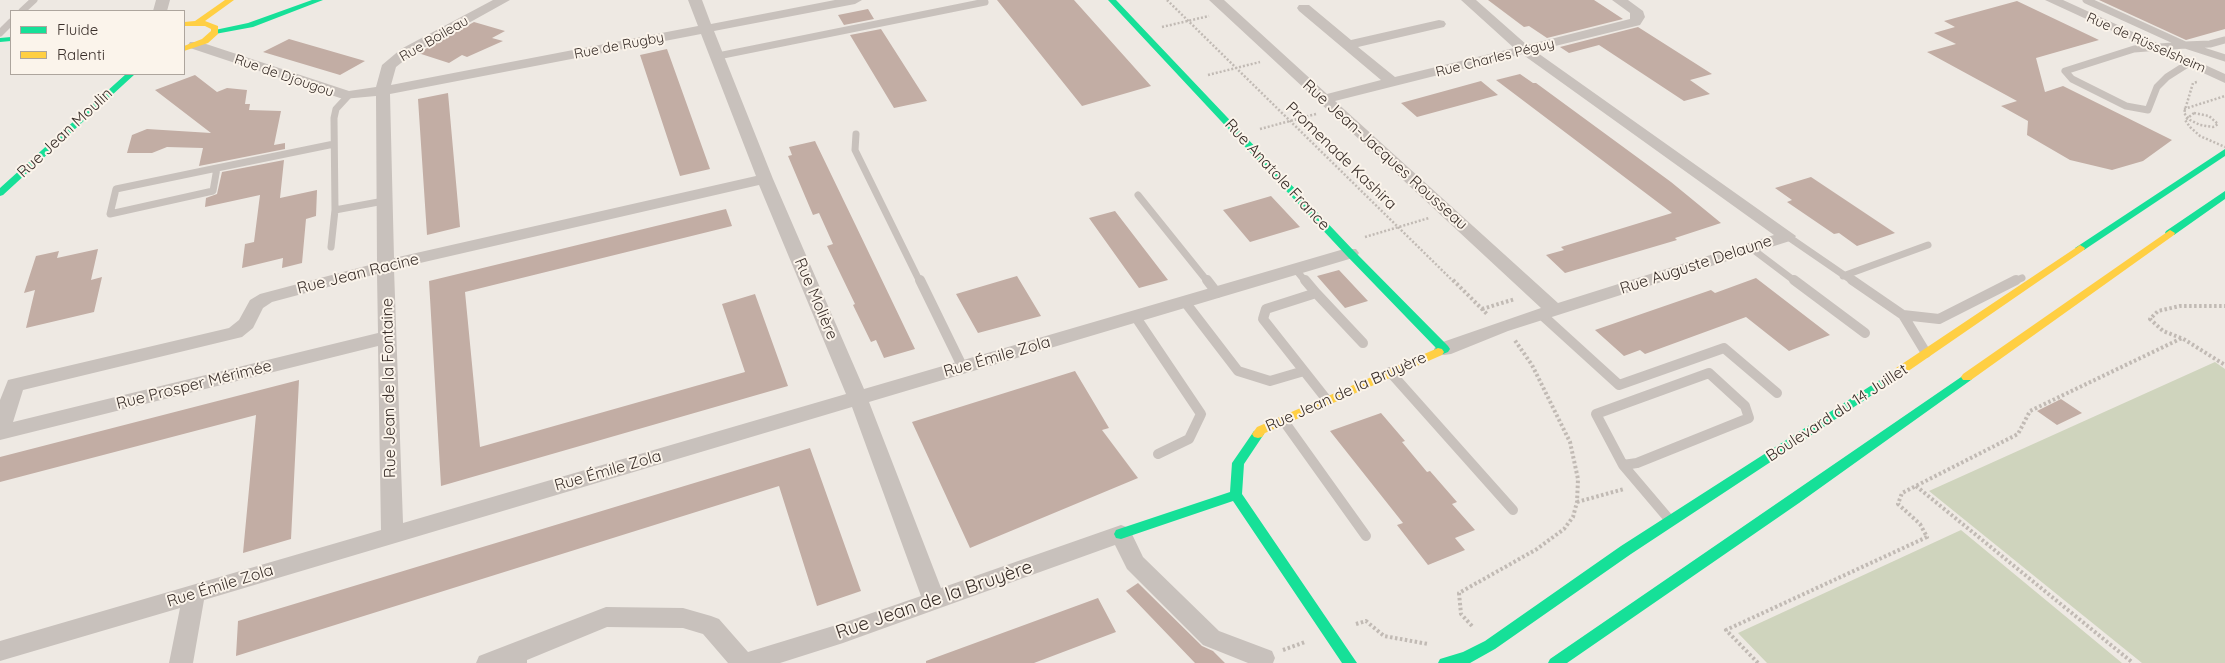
<!DOCTYPE html>
<meta charset="utf-8">
<style>
body{margin:0}
#map{position:relative;width:2225px;height:663px;overflow:hidden;background:#eee9e3;font-family:Quicksand,sans-serif}
canvas{display:block}
.legend{position:absolute;left:10px;top:10px;width:175px;height:65px;box-sizing:border-box;background:#fbf4eb;border:1px solid #ada59d;margin:0;padding:6px 9px;list-style:none;font-size:15px;color:#392e29}
.legend li{display:flex;align-items:center;gap:10px;height:25px}
.legend b{width:25px;border:1px solid #ada59d}
</style>
<div id="map">
<canvas width="2225" height="663"></canvas>
<ul class="legend">
<li><b style="height:6px;background:#16e098"></b>Fluide</li>
<li><b style="height:6px;background:#ffcf43"></b>Ralenti</li>
</ul>
</div>
<script>
const ctx = document.querySelector('canvas').getContext('2d');
ctx.lineJoin = 'round';
function paint(path, color) {
  ctx.fillStyle = color;
  ctx.fill(path, 'evenodd');
}
function shape(rows) {
  const path = new Path2D();
  for (const r of rows) {
    path.moveTo(r[0], r[1]);
    for (let i = 2; i < r.length; i += 2) path.lineTo(r[i], r[i + 1]);
  }
  return path;
}
function strokePath(path, color, width, dash) {
  ctx.strokeStyle = color;
  ctx.lineWidth = width;
  ctx.lineCap = dash ? 'butt' : 'round';
  ctx.setLineDash(dash || []);
  ctx.stroke(path);
}
function label(font, color, halo, rows, align = 'center') {
  ctx.font = font + ' Quicksand,sans-serif';
  ctx.lineWidth = 4;
  ctx.setLineDash([]);
  ctx.textBaseline = 'middle';
  ctx.strokeStyle = halo;
  ctx.fillStyle = color;
  for (const [text, x, y, turn = 0] of rows) {
    ctx.save();
    ctx.translate(x, y);
    ctx.rotate((+turn || 0) * Math.PI / 180);
    ctx.textAlign = isNaN(turn) ? turn : align;
    if (halo) ctx.strokeText(text, 0, 0);
    ctx.fillText(text, 0, 0);
    ctx.restore();
  }
}
paint(shape([
 [2215,362,2225,369,2225,663,2142,663,1929,491],
 [1961,530,2122,663,1767,663,1738,633]
]), '#cfd4bd');
paint(shape([
 [997,0,1074,0,1151,86,1082,106],
 [1488,0,1594,0,1623,19,1547,38,1529,26,1524,27],
 [2099,0,2225,0,2225,29,2186,40],
 [2017,1,2099,40,2036,58,2045,92,2063,86,2172,140,2143,161,2112,170,2070,160,2027,135,2028,121,2001,106,2017,101,1927,52,1956,44,1934,33,1955,27,1944,21],
 [868,9,874,19,844,25,838,15],
 [474,22,505,31,492,38,503,41,467,57,462,55,449,63,418,53],
 [1638,27,1712,74,1690,80,1710,94,1684,101,1599,45,1569,53,1560,47],
 [881,29,927,101,894,108,850,35],
 [289,39,365,61,340,75,263,52],
 [667,49,710,169,680,176,640,55],
 [1520,74,1533,83,1536,83,1671,182,1721,223,1675,238,1677,240,1565,273,1546,255,1564,250,1561,247,1672,213,1496,80],
 [195,75,217,92,227,88,247,90,245,104,250,104,249,110,281,111,274,145,285,143,285,149,199,166,203,148,167,147,152,153,127,153,132,135,147,129,211,133,155,90],
 [1481,81,1498,95,1417,117,1401,103],
 [448,93,460,227,427,235,418,99],
 [815,141,856,226,915,349,884,358,876,340,871,342,853,305,855,304,827,246,833,244,819,213,813,215,788,156,792,155,789,147],
 [284,160,280,198,317,190,316,216,306,219,302,263,282,268,283,258,242,268,245,244,254,242,260,195,205,207,206,198,217,194,222,172],
 [1811,177,1895,233,1857,246,1839,233,1834,234,1787,202,1792,200,1775,188],
 [1271,196,1300,227,1250,242,1223,210],
 [726,209,732,226,465,292,480,447,745,372,722,304,755,294,788,386,441,486,429,281],
 [1115,211,1168,280,1139,288,1089,218],
 [98,249,91,280,102,277,94,312,26,328,35,290,24,293,36,256,59,251,57,258],
 [1339,270,1368,301,1345,308,1317,276],
 [1017,276,1041,316,978,333,956,294],
 [1756,278,1830,335,1789,351,1746,317,1645,354,1640,350,1624,356,1595,330,1711,290,1715,293],
 [1075,371,1109,428,1102,430,1138,478,970,548,912,422],
 [299,380,291,539,243,553,256,415,0,482,0,457],
 [2061,399,2082,413,2057,425,2037,411],
 [1381,413,1405,441,1402,442,1427,472,1430,471,1457,502,1452,504,1475,530,1455,538,1465,550,1428,565,1397,525,1403,523,1330,431],
 [810,448,861,591,817,606,779,486,236,656,238,621],
 [1138,583,1202,646,1213,651,1225,663,1195,663,1126,591],
 [1098,598,1116,632,1034,663,926,663,926,661]
]), '#c2ada4');
strokePath(shape([
 [1167,0,1454,282],
 [1162,27,1209,16],
 [1208,75,1260,62],
 [2184,109,2225,96],
 [2194,113,2209,116,2218,124,2213,127,2200,125,2190,120,2184,113,2193,83,2197,82],
 [1260,129,1316,114],
 [1365,237,1429,218]
]), '#c1bab4', 2.5, [2, 2]);
strokePath(shape([
 [1453,280,1488,315],
 [1482,309,1515,299],
 [2181,338,2163,331,2150,319,2158,311,2180,306,2225,306],
 [1916,486,2133,663],
 [1577,502,1624,489],
 [1356,624,1366,621,1384,636,1428,644],
 [1472,626,1461,614,1459,593,1537,549,1564,529,1573,517,1577,502,1578,479,1570,442,1532,365,1514,339],
 [1283,650,1305,642],
 [1758,663,1726,630,1927,537,1920,524,1898,504,1902,493,2018,434,2030,411,2182,338,2225,365]
]), '#c1bab4', 4, [2.5, 2.5]);
strokePath(shape([
 [2086,0,2185,45,2210,44,2225,40],
 [22,11,34,0],
 [0,33,11,22],
 [718,56,985,2,983,0],
 [2189,63,2167,77,2157,87,2148,110,2126,106,2072,79,2065,71,2134,49,2185,45,2225,58],
 [348,96,336,109,334,118,335,210,384,201],
 [856,134,855,150,920,282],
 [217,168,213,191,110,214,116,189,217,168],
 [217,168,334,144],
 [1138,195,1208,282],
 [1787,236,1854,282],
 [331,247,335,210],
 [1751,248,1796,282],
 [1296,270,1306,282],
 [1843,276,1928,245],
 [2013,282,2022,278]
]), '#c8c1bc', 7);
strokePath(shape([
 [920,280,962,366],
 [1207,280,1217,293],
 [1305,280,1316,293,1266,309,1263,319,1327,400],
 [1794,280,1865,333],
 [1852,280,1903,315,1926,353],
 [1316,293,1363,343],
 [1185,302,1238,371,1270,381,1304,371],
 [1542,315,1619,385,1724,348,1777,393],
 [1903,315,1939,319,2016,280],
 [1135,316,1201,414,1189,439,1158,454],
 [1390,372,1513,510],
 [1709,373,1745,406,1749,418,1637,463,1623,465,1596,414,1709,373],
 [1283,420,1366,536],
 [1623,465,1668,518]
]), '#c8c1bc', 10);
paint(shape([
 [156,0,170,0,167,11,153,11,156,0],
 [493,0,510,0,411,55,396,67,391,85,698,26,688,0,702,0,711,24,835,0,862,0,855,4,714,31,773,179,864,389,1344,249,1356,249,1359,253,1356,257,869,402,941,588,1121,525,1129,528,1143,557,1219,631,1272,651,1275,658,1273,663,1248,663,1203,645,1127,569,1115,545,843,643,780,663,728,663,703,634,683,628,607,627,527,660,527,663,476,663,479,656,606,607,683,608,711,616,719,619,748,652,843,623,921,596,852,407,204,600,193,663,169,663,180,608,0,661,0,641,381,530,378,346,0,440,0,400,8,380,229,328,239,320,250,300,260,294,377,263,376,96,343,99,190,48,188,45,190,42,200,42,349,91,376,87,382,65,401,49,493,0],
 [701,34,756,176,394,258,390,94,701,34],
 [759,185,846,394,403,523,394,269,759,185],
 [377,274,378,333,13,422,23,390,242,337,253,328,263,308,272,302,377,274],
 [1209,0,1224,0,1327,94,1381,80,1299,11,1297,8,1299,5,1309,5,1351,40,1439,20,1444,21,1446,24,1444,27,1358,47,1395,77,1514,48,1461,0,1476,0,1527,45,1630,19,1630,13,1612,0,1628,0,1643,11,1645,17,1640,25,1535,51,1796,236,1793,240,1508,331,1451,354,1444,355,1437,354,1434,349,1437,344,1541,308,1209,0],
 [1522,54,1774,235,1558,303,1335,101,1522,54],
 [2045,0,2063,0,2225,74,2225,83,2045,0]
]), '#c8c1bc');
paint(shape([
 [312,0,323,0,253,27,215,34,211,32,215,30,248,23,312,0],
 [1108,0,1116,0,1354,251,1448,346,1450,349,1448,352,1438,356,1434,355,1432,352,1436,348,1346,255,1108,0],
 [11,37,11,41,0,42,0,38,11,37],
 [126,74,135,74,3,195,0,196,0,188,126,74],
 [2225,149,2225,156,2084,250,2076,250,2075,248,2225,149],
 [2225,191,2225,199,2174,235,2166,235,2165,233,2166,231,2225,191],
 [1900,367,1906,371,1904,374,1631,554,1495,649,1470,663,1438,663,1440,659,1463,652,1485,641,1621,546,1900,367],
 [1967,373,1971,374,1973,377,1971,380,1799,503,1567,663,1548,663,1550,659,1967,373],
 [1258,430,1262,431,1264,434,1244,464,1242,494,1357,663,1342,663,1233,501,1121,539,1116,538,1114,534,1116,530,1230,492,1232,463,1254,431,1258,430]
]), '#16e098');
paint(shape([
 [225,0,234,0,205,21,218,26,218,34,208,43,184,51,184,46,202,39,211,31,211,29,205,26,184,26,184,22,195,21,225,0],
 [2170,230,2175,233,2174,235,1971,380,1963,380,1961,377,1963,374,2170,230],
 [2080,245,2085,248,2084,250,1904,374,1896,374,1894,371,1896,368,2080,245],
 [1438,348,1442,349,1444,352,1442,355,1265,433,1262,437,1258,438,1254,437,1252,434,1257,427,1438,348]
]), '#ffcf43');
strokePath(shape([
 [2194,113,2185,120,2190,127,2200,136,2225,147]
]), '#c1bab4', 2.5, [2, 2]);
label('14px', '#392e29', '#fbf4eb', [
 ["Rue Boileau",434,39,-30],
 ["Rue de Rüsselsheim",2146,43,24],
 ["Rue de Rugby",619,46,-11],
 ["Rue Charles Péguy",1495,58,-14],
 ["Rue de Djougou",284,76,19]
]);
label('16px', '#392e29', '#fbf4eb', [
 ["Rue Jean Moulin",65,133,-43],
 ["Rue Jean-Jacques Rousseau",1385,155,42],
 ["Promenade Kashira",1341,156,44],
 ["Rue Anatole France",1277,175,47],
 ["Rue Auguste Delaune",1696,265,-18],
 ["Rue Jean Racine",358,274,-14],
 ["Rue Molière",816,299,67],
 ["Rue Émile Zola",997,357,-16],
 ["Rue Prosper Mérimée",194,385,-14],
 ["Rue Jean de la Fontaine",389,388,-91],
 ["Rue Jean de la Bruyère",1346,392,-24],
 ["Boulevard du 14 Juillet",1837,413,-33],
 ["Rue Émile Zola",608,471,-16],
 ["Rue Émile Zola",220,586,-17]
]);
label('19px', '#392e29', '#fbf4eb', [
 ["Rue Jean de la Bruyère",934,600,-19]
]);
</script>
